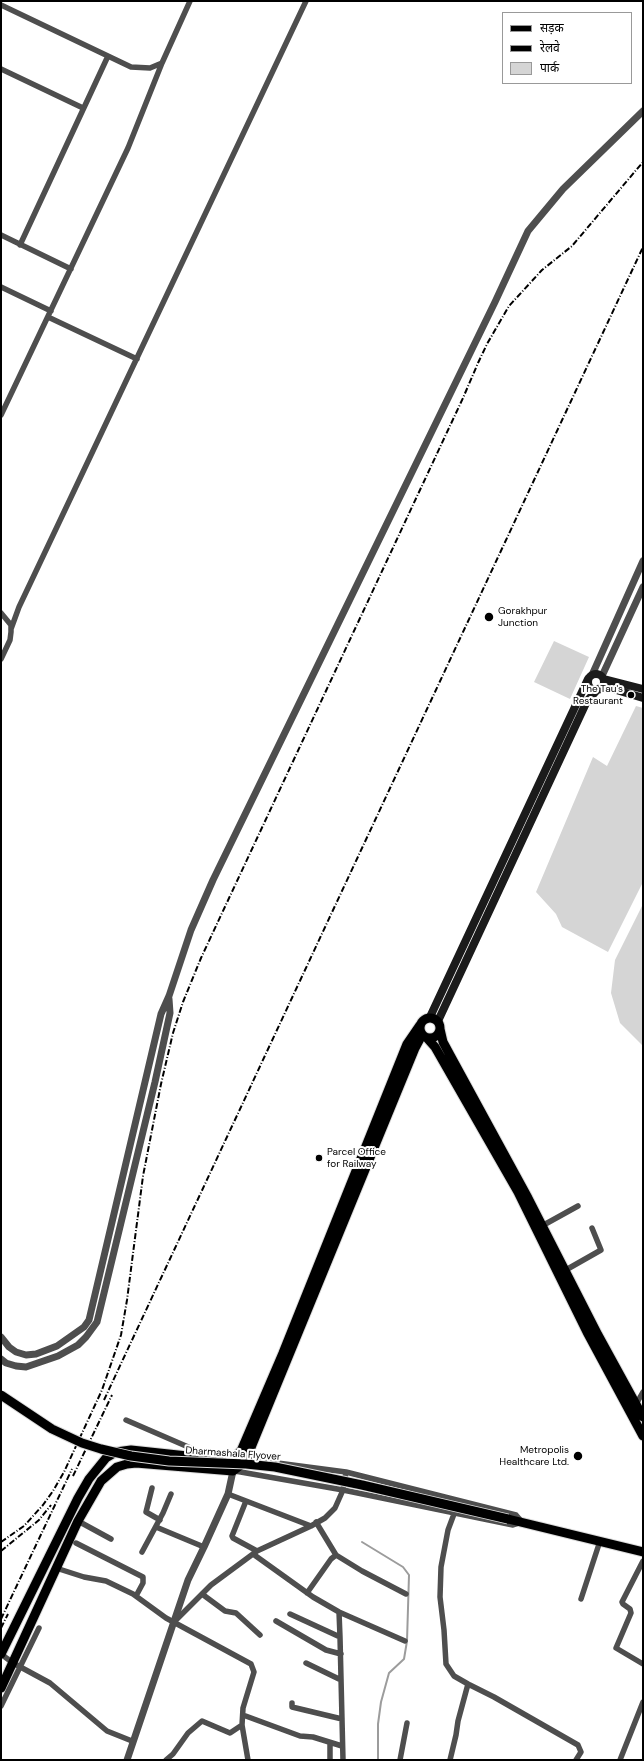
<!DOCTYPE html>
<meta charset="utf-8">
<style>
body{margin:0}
#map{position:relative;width:644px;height:1761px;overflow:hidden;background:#fff;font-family:"DM Sans","Noto Sans Devanagari",sans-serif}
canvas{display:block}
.frame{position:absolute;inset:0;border:2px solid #000;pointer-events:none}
.legend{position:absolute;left:502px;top:12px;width:130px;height:72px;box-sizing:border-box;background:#fff;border:1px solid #999;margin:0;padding:5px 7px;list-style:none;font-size:12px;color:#000}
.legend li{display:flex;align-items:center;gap:8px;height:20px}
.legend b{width:20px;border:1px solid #999}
</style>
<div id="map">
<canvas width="644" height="1761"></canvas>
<div class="frame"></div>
<ul class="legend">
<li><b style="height:5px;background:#000"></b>सड़क</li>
<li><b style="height:5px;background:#000"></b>रेलवे</li>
<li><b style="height:11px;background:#d5d5d5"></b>पार्क</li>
</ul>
</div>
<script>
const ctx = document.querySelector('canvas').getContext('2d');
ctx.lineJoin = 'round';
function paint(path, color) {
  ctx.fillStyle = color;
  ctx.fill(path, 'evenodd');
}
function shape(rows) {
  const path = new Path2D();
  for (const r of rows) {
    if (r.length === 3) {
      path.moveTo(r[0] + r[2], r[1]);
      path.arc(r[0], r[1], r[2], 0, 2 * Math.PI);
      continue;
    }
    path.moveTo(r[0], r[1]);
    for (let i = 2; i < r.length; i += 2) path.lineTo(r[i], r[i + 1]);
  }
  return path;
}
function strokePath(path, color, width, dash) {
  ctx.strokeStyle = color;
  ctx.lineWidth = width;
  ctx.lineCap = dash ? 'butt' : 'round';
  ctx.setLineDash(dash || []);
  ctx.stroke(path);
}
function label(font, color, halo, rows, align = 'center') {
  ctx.font = font + ' "DM Sans",sans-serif';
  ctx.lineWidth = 4;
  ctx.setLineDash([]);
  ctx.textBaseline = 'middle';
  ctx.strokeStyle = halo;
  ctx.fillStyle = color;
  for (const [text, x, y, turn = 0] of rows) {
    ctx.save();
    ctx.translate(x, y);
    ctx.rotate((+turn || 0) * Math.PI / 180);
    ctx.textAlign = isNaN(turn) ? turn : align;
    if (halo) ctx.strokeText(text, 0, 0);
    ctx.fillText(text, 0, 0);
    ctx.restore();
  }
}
paint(shape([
 [554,641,589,657,570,699,534,682],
 [636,706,643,708,643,882,608,952,562,927,556,914,536,892,593,757,607,766],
 [643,904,643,1046,620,1023,611,993,615,960]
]), '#d5d5d5');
strokePath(shape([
 [362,1542,403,1567,409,1575,407,1641,404,1659,389,1673,381,1702,378,1724,378,1760]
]), '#9c9c9c', 2);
const primary = shape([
 [430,1028,10],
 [440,1029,443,1042,450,1055,528,1198,598,1335,643,1417],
 [427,1038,435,1047,518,1192,587,1332,643,1436],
 [508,1519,643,1552],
 [1,1654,78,1498,89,1479,106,1458,116,1452,131,1450,225,1460,231,1459,241,1451,283,1353,407,1044,420,1025],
 [1,1688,78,1521,101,1481,117,1467,127,1464,136,1463,233,1471,245,1462,415,1048,422,1035]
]);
strokePath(primary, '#dbdbdb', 11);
strokePath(shape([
 [1,5,131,67,150,68,162,63],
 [1,69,83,108],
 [1,235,71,269],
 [20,245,108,56],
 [1,287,51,311],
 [48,317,137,359],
 [1,415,128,148,162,63,190,1],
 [1,613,11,625,11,632,10,640,1,659],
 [11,629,19,607,306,1],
 [540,1227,578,1206],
 [564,1271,601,1250,592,1228],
 [635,1406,643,1392],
 [126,1420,209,1456],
 [235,1471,343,1490,513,1525,522,1522,516,1515,346,1472,247,1459],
 [152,1488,146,1512,160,1520],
 [228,1494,311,1526],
 [246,1501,232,1536,233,1538,257,1551],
 [454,1514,448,1530,441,1567,440,1597,444,1630,446,1664,454,1676,468,1684,494,1697,578,1745,581,1752,576,1760],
 [78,1521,111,1539],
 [316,1522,336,1555,362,1571,406,1594],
 [156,1527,204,1547],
 [76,1543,143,1577,143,1583,136,1596],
 [142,1552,163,1513,171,1494],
 [253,1554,313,1597,339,1612,405,1641],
 [643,1561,622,1602,623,1604,630,1609,631,1613,616,1648,643,1664],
 [56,1568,84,1577,106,1581,133,1594,166,1618,251,1664,254,1672,243,1708,242,1725,248,1760],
 [307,1593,331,1559,336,1555],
 [202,1594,225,1611,236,1613,260,1635],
 [581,1599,600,1541],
 [339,1612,340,1637],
 [290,1614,340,1637,343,1760],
 [175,1621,211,1585,257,1551,311,1526,325,1518,335,1508,343,1490,346,1472],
 [276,1621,326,1650,341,1654],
 [1,1654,13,1663,50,1683,107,1731,132,1741],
 [306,1663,341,1680],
 [292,1703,292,1707,342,1719],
 [1,1706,39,1628],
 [243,1715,300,1736,313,1737,342,1746],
 [330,1743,330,1760],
 [166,1760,173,1754,188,1733,202,1721,230,1733,242,1725],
 [400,1760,407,1723],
 [450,1760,456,1735,458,1721,468,1684],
 [620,1760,643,1702]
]), '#4e4e4e', 5.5);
strokePath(shape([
 [592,675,643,561],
 [602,676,643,587],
 [1,1337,9,1347,16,1352,26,1355,36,1354,57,1346,84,1327,89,1320,161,1014,169,996,191,930,213,880,495,302,528,231,563,189,643,111],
 [1,1359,6,1363,16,1366,26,1367,58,1356,78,1345,86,1337,97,1322,155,1082,170,1013,169,999],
 [127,1760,188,1580,204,1547,228,1494,233,1471]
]), '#4e4e4e', 7);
strokePath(shape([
 [596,682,8],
 [604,679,643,689],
 [603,686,643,698],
 [430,1017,588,679],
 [438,1021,587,701,598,689]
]), '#1b1b1b', 8);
strokePath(primary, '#000', 9);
strokePath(shape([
 [104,1400,643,247],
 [73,1476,112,1395],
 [1,1542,24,1526,43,1505,53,1491,64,1472,102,1390,121,1335,127,1300,143,1176,161,1084,173,1033,183,1002,201,958,463,398,478,363,487,344,509,306,542,270,572,246,643,162],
 [1,1551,39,1520,51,1505],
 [1,1619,72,1469],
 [1,1628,8,1614]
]), '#000', 2, [6, 2, 1, 2]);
const primaryBridge = shape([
 [1,1395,52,1429,82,1443,101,1449,131,1456,169,1461,246,1464,275,1467,362,1485,508,1519]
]);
strokePath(primaryBridge, '#dbdbdb', 11, []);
strokePath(primaryBridge, '#000', 9);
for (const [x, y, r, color] of [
 [489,617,5,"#000"],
 [631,695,4,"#000"],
 [319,1158,4,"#000"],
 [578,1456,5,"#000"]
]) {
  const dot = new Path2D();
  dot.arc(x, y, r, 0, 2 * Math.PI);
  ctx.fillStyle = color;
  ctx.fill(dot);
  strokePath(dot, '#fff', 1.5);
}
label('10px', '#000', '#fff', [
 ["Gorakhpur",498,611],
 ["Junction",498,623],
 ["The Tau's",623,689,"right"],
 ["Restaurant",623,701,"right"],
 ["Parcel Office",327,1152],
 ["for Railway",327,1164],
 ["Metropolis",569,1450,"right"],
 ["Healthcare Ltd.",569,1462,"right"]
], 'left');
label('10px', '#000', '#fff', [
 ["Dharmashala Flyover",233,1454,4]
]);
</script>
